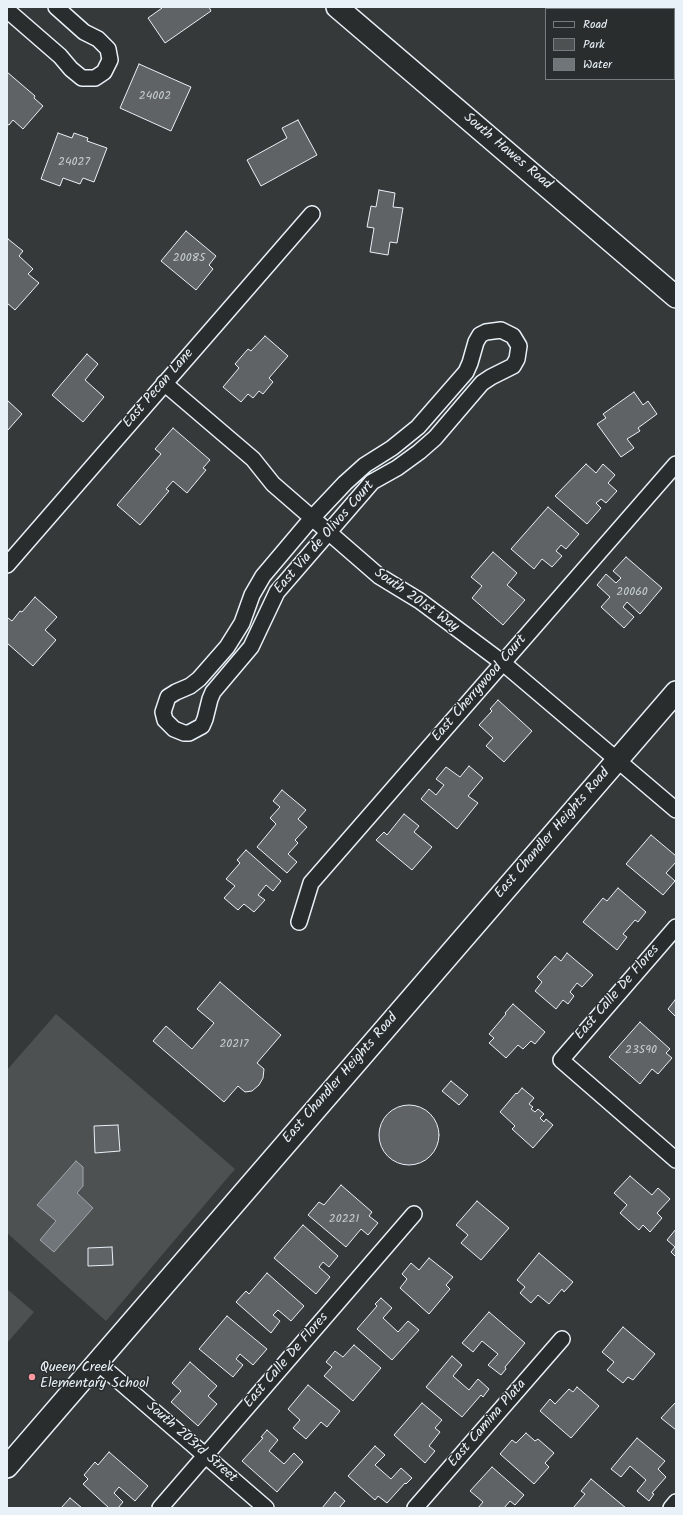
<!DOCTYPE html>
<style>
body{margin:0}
#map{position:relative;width:683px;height:1515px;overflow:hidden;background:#35393a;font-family:Kalam,sans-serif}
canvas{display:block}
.frame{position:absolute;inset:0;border:8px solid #e8f1f8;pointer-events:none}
.legend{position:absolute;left:545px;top:8px;width:130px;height:72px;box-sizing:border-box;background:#2a2d2e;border:1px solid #767b7f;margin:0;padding:5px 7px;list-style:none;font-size:12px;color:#e8f1f8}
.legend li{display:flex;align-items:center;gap:8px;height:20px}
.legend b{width:20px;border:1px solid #767b7f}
</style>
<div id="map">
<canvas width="683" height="1515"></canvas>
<div class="frame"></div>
<ul class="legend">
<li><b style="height:5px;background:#2a2d2e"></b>Road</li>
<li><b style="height:11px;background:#4d5152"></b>Park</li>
<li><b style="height:11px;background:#707579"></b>Water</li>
</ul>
</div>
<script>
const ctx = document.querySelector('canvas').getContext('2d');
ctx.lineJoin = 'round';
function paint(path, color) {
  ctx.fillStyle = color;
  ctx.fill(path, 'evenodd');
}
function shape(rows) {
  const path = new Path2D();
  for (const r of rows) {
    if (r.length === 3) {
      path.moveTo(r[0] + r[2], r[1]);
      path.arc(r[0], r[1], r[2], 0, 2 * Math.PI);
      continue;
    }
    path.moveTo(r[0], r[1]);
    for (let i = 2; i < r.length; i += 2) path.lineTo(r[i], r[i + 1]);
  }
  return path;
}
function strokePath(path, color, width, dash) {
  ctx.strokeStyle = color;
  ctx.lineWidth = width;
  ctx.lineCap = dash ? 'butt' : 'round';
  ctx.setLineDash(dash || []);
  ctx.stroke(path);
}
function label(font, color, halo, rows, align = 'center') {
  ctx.font = font + ' Kalam,sans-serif';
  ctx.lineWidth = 3;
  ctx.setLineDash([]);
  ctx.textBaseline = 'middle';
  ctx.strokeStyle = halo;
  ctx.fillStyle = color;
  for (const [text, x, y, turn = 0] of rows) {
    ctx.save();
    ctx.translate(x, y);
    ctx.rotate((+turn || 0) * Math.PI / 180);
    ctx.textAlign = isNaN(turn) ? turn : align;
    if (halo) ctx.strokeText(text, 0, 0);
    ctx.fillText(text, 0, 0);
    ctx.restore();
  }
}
paint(shape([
 [56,1014,235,1169,106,1321,7,1233,7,1070],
 [7,1289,34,1312,7,1343]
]), '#4d5152');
const water = shape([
 [76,1161,83,1167,83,1186,77,1193,93,1208,54,1252,40,1240,56,1221,37,1205,76,1161]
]);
paint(water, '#707579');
strokePath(water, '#a0a7ac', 1);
const building = shape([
 [161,7,209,7,211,11,165,43,148,18,162,8,161,7],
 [139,64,191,87,171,131,120,108,139,64],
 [7,72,35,96,34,98,43,106,23,129,13,120,9,125,7,124,7,72],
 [298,120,317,155,261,186,247,160,287,138,282,128,298,120],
 [58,133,72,138,74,133,88,138,87,141,107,148,94,182,83,178,80,184,63,178,60,186,41,179,58,133],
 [379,190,395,193,393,207,403,208,397,243,390,242,388,255,370,252,374,228,367,227,371,206,376,207,379,190],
 [186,231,216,256,209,265,213,269,196,290,161,261,186,231],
 [8,239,23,251,19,256,33,269,28,274,39,283,15,310,7,303,7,240,8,239],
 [265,336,288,356,269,378,273,382,263,394,259,391,253,398,248,394,241,402,223,387,239,368,235,364,248,349,251,351,265,336],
 [87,354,98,364,85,380,104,397,83,422,52,395,87,354],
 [634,392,643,405,648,401,657,414,638,428,640,431,627,439,634,448,621,457,597,424,606,418,603,414,634,392],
 [7,400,22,414,7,431,7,400],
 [173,428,210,460,203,468,206,470,187,493,173,481,166,489,169,491,140,525,117,505,161,454,155,449,173,428],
 [586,464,596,473,603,464,615,475,608,483,617,491,606,503,601,499,596,503,601,508,587,524,555,496,586,464],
 [548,507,579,534,566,549,561,545,556,551,562,556,552,567,542,559,534,569,511,549,548,507],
 [493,552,517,573,507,585,525,600,503,625,472,598,482,586,471,577,493,552],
 [626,557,662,588,640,614,627,602,623,607,634,617,624,628,601,607,610,597,597,585,606,574,616,583,621,578,613,571,626,557],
 [35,597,57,617,45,630,56,640,33,666,7,643,7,619,8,618,12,621,20,611,22,612,35,597],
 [498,700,532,731,504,762,486,746,493,738,479,725,492,711,490,709,498,700],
 [469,766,483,778,468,796,478,803,457,829,421,799,429,789,436,795,444,785,436,779,446,767,460,777,469,766],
 [282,790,306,810,298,819,307,827,295,840,298,843,288,854,297,862,287,873,257,847,276,824,270,818,280,807,273,801,282,790],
 [404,814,419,826,414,832,432,847,412,870,376,840,384,832,387,835,404,814],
 [651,835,676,856,676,862,666,873,675,881,663,895,626,864,651,835],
 [246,850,281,881,273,891,266,885,258,895,265,900,254,912,244,904,238,910,224,898,235,886,226,879,240,863,237,860,246,850],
 [618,888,646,912,638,922,635,920,623,934,627,937,617,950,583,922,603,898,607,901,618,888],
 [567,953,593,975,582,987,577,983,570,992,574,996,568,1004,563,1000,556,1009,535,991,542,982,537,977,555,956,561,961,567,953],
 [220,982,281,1035,257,1063,264,1069,263,1078,259,1085,252,1091,245,1092,238,1086,224,1102,153,1041,166,1026,192,1049,214,1023,197,1009,220,982],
 [675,1000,676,1001,676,1017,668,1009,675,1000],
 [513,1004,545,1032,535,1044,531,1041,523,1049,518,1045,506,1058,489,1043,494,1038,489,1034,506,1014,505,1013,513,1004],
 [640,1022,670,1049,666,1053,672,1058,658,1074,652,1069,640,1084,609,1057,640,1022],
 [451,1081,468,1095,459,1105,442,1091,451,1081],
 [522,1088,534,1098,529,1104,533,1107,531,1109,535,1112,538,1109,544,1114,540,1118,544,1122,546,1119,553,1125,533,1148,512,1129,515,1126,500,1112,516,1093,517,1094,522,1088],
 [409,1135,30],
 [118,1125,120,1151,95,1153,94,1126,118,1125],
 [630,1176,652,1195,658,1188,670,1199,657,1213,662,1218,650,1232,643,1225,639,1230,620,1213,627,1205,614,1193,630,1176],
 [341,1185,372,1212,369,1216,378,1223,368,1235,361,1229,346,1247,308,1215,319,1202,324,1205,341,1185],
 [477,1201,509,1228,481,1260,461,1243,468,1235,456,1225,477,1201],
 [303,1225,338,1256,329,1267,323,1262,319,1267,330,1277,316,1294,274,1258,303,1225],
 [676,1229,676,1257,671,1252,675,1247,667,1240,676,1229],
 [112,1247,113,1265,88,1266,88,1248,112,1247],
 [539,1253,573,1282,564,1292,562,1289,549,1304,538,1295,531,1303,520,1293,525,1287,517,1280,539,1253],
 [429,1258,453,1277,446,1285,450,1289,429,1314,400,1288,407,1279,402,1274,411,1263,419,1270,429,1258],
 [267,1273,304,1306,291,1321,278,1310,273,1315,280,1321,271,1333,236,1302,246,1291,249,1294,267,1273],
 [381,1298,392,1308,383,1318,398,1332,408,1321,419,1330,392,1360,357,1329,377,1306,375,1304,381,1298],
 [489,1312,525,1343,505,1367,506,1369,501,1375,488,1365,498,1354,482,1341,473,1352,462,1343,489,1312],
 [227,1316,267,1349,253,1365,240,1354,236,1359,243,1365,233,1377,199,1349,227,1316],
 [623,1327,655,1354,633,1380,628,1377,623,1383,607,1370,614,1362,602,1352,623,1327],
 [354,1345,381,1368,353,1401,324,1376,332,1367,326,1362,335,1351,343,1357,354,1345],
 [452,1356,462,1365,453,1376,469,1390,478,1379,489,1389,483,1397,481,1395,462,1417,426,1387,452,1356],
 [190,1362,217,1386,208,1396,217,1404,198,1426,171,1402,181,1391,172,1383,190,1362],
 [308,1385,340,1411,327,1427,321,1422,306,1439,293,1428,300,1420,288,1409,308,1385],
 [577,1387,599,1406,571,1438,540,1411,550,1399,555,1404,569,1389,573,1392,577,1387],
 [676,1402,676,1430,661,1418,676,1402],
 [422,1403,442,1420,435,1428,440,1432,429,1446,435,1451,425,1463,394,1435,422,1403],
 [267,1430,278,1440,269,1451,284,1464,294,1453,303,1462,277,1492,242,1461,263,1438,261,1437,267,1430],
 [526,1433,535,1441,538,1439,554,1453,545,1463,549,1467,534,1484,500,1454,512,1440,516,1443,526,1433],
 [637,1438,665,1461,658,1469,666,1477,652,1493,654,1494,649,1501,637,1491,646,1480,630,1466,621,1477,611,1469,637,1438],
 [375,1446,385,1455,375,1465,391,1479,401,1468,412,1478,406,1484,405,1483,387,1503,378,1496,375,1500,348,1476,375,1446],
 [109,1452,148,1486,135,1501,119,1487,114,1493,123,1502,118,1508,109,1508,83,1484,88,1479,84,1475,95,1462,98,1465,109,1452],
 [492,1467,524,1495,515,1505,510,1501,504,1508,478,1508,483,1502,470,1491,492,1467],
 [591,1479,626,1508,573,1508,585,1494,581,1491,591,1479],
 [335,1492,345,1501,339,1508,322,1508,335,1492],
 [70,1498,82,1508,61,1508,70,1498]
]);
paint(building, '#5f6365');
strokePath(building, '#e8f1f8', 1);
const minor = shape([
 [7,10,60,56,71,69,82,78,95,78,104,72,110,60,108,49,98,39,84,32,56,7],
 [501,330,513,336,519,346,517,359,513,366,491,377,482,383,435,438,419,452,397,468,372,482,277,592,251,647,213,692,210,699,205,719,202,726,189,733,184,733,174,729,165,720,163,712,168,697,176,692,190,686,199,679,227,647,242,623,252,595,263,576,312,518,345,483,365,465,392,448,418,427,466,372,470,363,476,342,480,335,486,332,501,330],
 [164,383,253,459,273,484,379,576,420,601,503,663,676,810],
 [7,565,312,214],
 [299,922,311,883,676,464],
 [676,927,561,1060,676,1160],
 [97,1362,266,1508],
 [160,1508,414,1214],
 [415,1508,562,1339],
 [671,1508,676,1502]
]);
const secondary = shape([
 [337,7,676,297],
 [7,1467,676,692]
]);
strokePath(minor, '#e8f1f8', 18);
strokePath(secondary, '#e8f1f8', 24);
strokePath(minor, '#2a2d2e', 15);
strokePath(secondary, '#2a2d2e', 21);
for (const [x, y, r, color] of [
 [32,1377,4,"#ff9aa2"]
]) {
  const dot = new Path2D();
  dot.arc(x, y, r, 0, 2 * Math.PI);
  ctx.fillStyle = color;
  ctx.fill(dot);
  strokePath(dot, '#2a2d2e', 1.5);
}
label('12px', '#c6ced3', null, [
 ["24002",155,97],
 ["24027",74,163],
 ["20085",189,259],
 ["20060",632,593],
 ["20217",234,1045],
 ["23590",641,1051],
 ["20221",344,1220]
]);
label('14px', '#e8f1f8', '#2a2d2e', [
 ["South Hawes Road",507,152,40],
 ["East Pecan Lane",159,389,-49],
 ["East Via de Olivos Court",325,538,-49],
 ["South 201st Way",416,601,35],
 ["East Cherrywood Court",480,689,-49],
 ["East Chandler Heights Road",553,834,-49],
 ["East Calle De Flores",618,993,-49],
 ["East Chandler Heights Road",341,1079,-49],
 ["East Calle De Flores",287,1361,-49],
 ["East Camina Plata",488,1424,-49],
 ["South 203rd Street",191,1443,41]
]);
label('14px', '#e8f1f8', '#2a2d2e', [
 ["Queen Creek",40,1369],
 ["Elementary School",40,1385]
], 'left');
</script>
